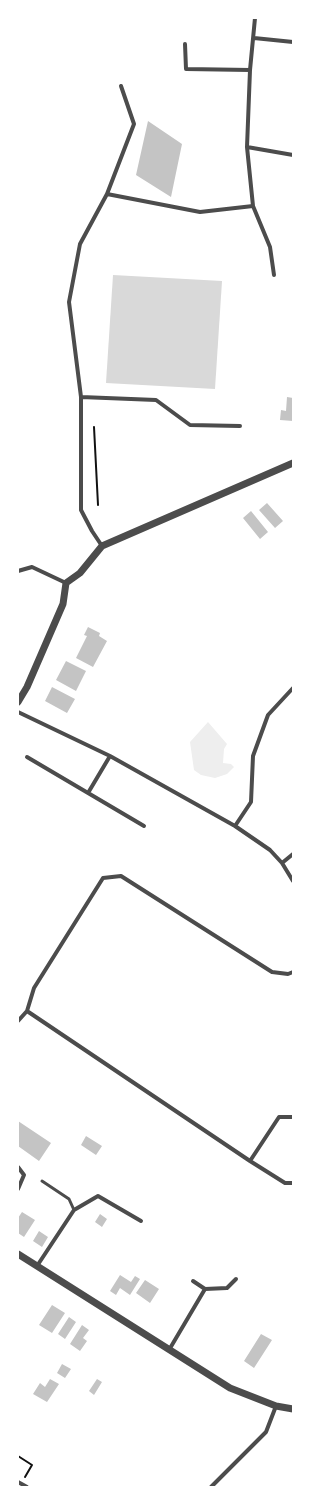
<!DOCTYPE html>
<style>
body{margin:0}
#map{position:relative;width:311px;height:1505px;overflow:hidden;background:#fff;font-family:Arial,sans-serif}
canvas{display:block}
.frame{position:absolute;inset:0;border:19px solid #fff;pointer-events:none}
</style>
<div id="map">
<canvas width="311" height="1505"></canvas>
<div class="frame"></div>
</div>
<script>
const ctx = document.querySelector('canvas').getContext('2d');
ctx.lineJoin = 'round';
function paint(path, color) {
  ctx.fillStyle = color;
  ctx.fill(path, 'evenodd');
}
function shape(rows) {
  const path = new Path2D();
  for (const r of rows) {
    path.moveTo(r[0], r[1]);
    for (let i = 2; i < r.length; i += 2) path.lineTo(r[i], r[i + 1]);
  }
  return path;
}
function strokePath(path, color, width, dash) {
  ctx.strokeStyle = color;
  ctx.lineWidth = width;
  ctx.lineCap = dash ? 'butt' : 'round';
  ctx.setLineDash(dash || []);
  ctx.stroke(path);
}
paint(shape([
 [208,722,227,744,224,749,223,763,231,764,234,767,227,774,215,778,201,775,194,770,190,742]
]), '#eee');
paint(shape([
 [113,275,222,281,215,389,106,383]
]), '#d9d9d9');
paint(shape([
 [148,121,182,144,171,197,136,175],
 [287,397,293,398,293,421,280,420,281,410,286,411],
 [267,503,283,521,275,528,259,510],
 [251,511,268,532,260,539,243,518],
 [88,627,100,633,99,636,107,641,93,667,76,658,87,636,84,635],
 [66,661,86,671,76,691,56,680],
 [52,687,75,699,67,713,45,701],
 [18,1121,51,1143,39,1161,18,1146],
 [86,1136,102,1146,96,1155,81,1145],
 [22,1212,35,1220,24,1237,18,1233,18,1218],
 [100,1214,107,1219,102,1227,95,1222],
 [39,1231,48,1237,42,1247,33,1241],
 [120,1275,131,1282,135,1276,140,1279,130,1295,120,1288,116,1295,110,1291],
 [145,1280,159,1289,150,1303,136,1293],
 [52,1305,65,1313,52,1333,39,1325],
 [69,1317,76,1322,65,1339,58,1334],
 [82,1325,89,1330,83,1338,87,1341,80,1351,70,1344],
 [261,1334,272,1340,254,1368,244,1361],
 [62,1364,71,1369,65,1378,57,1373],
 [50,1379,59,1384,47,1402,33,1394,40,1383,45,1387],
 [97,1379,102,1382,94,1395,89,1391]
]), '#c4c4c4');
strokePath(shape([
 [94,427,98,505],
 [18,1456,32,1465,25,1477]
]), '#111', 2);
strokePath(shape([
 [42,1181,69,1199,74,1210]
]), '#4c4c4c', 3);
strokePath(shape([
 [255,18,250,70,247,147,253,206,270,247,274,275],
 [254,38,293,42],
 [185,44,186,69,250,70],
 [247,147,293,155],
 [107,194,200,212,253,206],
 [81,397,156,400,190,425,240,426],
 [102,546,92,531,81,510,81,397,69,302,80,244,107,194,134,124,121,86],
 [18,571,32,567,66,583],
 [18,712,110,756,235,826,270,850,282,863,293,881],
 [27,757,144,826],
 [88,793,110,756],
 [235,826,251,802,253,756,268,715,293,688],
 [282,863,293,854],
 [27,1011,250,1161,285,1183,293,1183],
 [18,1021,27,1011,34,988,103,878,121,876,272,972,288,974,293,972],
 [250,1161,279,1117,293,1117],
 [18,1167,24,1175,18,1189],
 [37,1266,74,1210,98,1196,141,1221],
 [193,1281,205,1289,227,1288,236,1279],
 [169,1350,205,1289],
 [18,1482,27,1487],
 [211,1487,266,1432,276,1406]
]), '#4c4c4c', 4);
strokePath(shape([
 [18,702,27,687,63,604,66,583,80,573,102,546,293,463],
 [18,1254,230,1388,276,1406,293,1409]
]), '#4c4c4c', 7);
</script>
